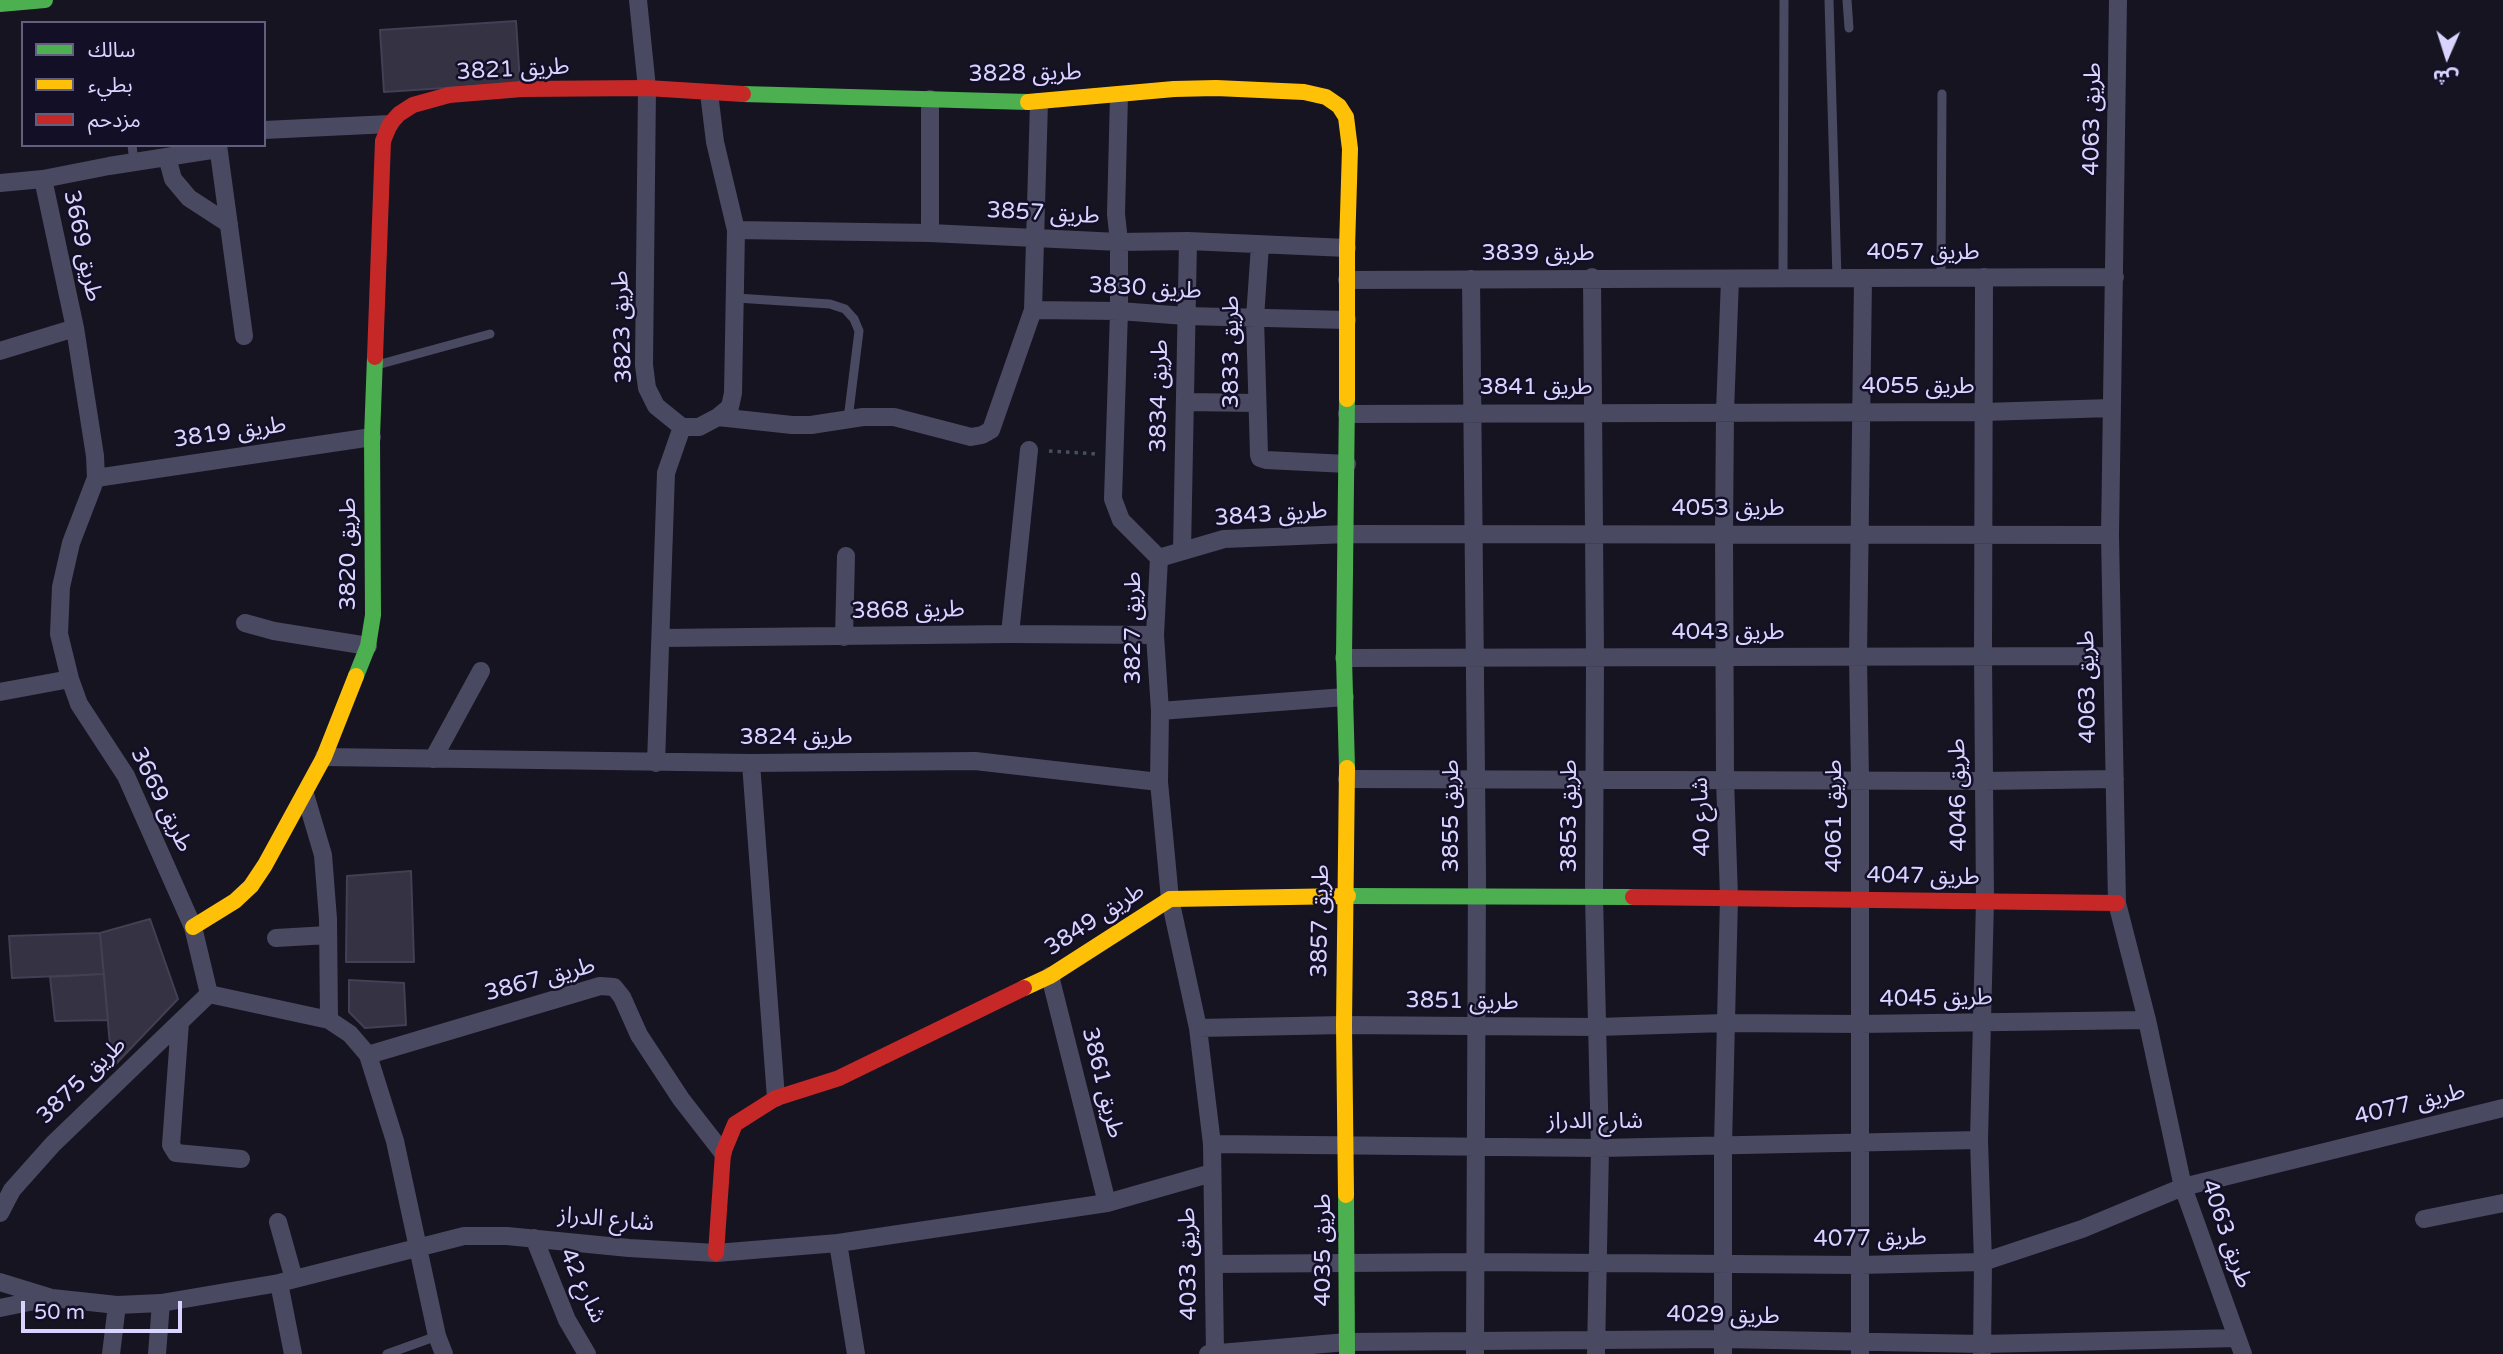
<!DOCTYPE html>
<meta charset="utf-8">
<style>
body{margin:0}
#map{position:relative;width:2503px;height:1354px;overflow:hidden;background:#161421;font-family:"Varela Round","Noto Sans Arabic",sans-serif}
canvas{display:block}
.legend{position:absolute;left:21px;top:21px;width:245px;height:126px;box-sizing:border-box;background:#130f26;border:2px solid #625e7d;margin:0;padding:9px 12px;list-style:none;font-size:21px;color:#d9d4ff}
.legend li{display:flex;align-items:center;gap:14px;height:35px}
.legend b{width:35px;border:2px solid #625e7d}
.north{position:absolute;left:2412px;top:21px;width:70px;height:70px;-webkit-text-stroke:5px #130f26;paint-order:stroke;rotate:183deg;font-size:19px;font-weight:700;line-height:28px;text-align:center;color:#d9d4ff}
.north::after{content:'';display:block;margin:auto;width:24px;height:32px;background:#d9d4ff;clip-path:polygon(50% 0,100% 100%,50% 72%,0 100%)}
.scale{position:absolute;left:21px;top:1301px;width:161px;height:32px;box-sizing:border-box;border:4px solid #d9d4ff;border-top:0;padding-left:9px;font-size:21px;line-height:24px;white-space:nowrap;color:#d9d4ff;-webkit-text-stroke:5px #130f26;paint-order:stroke}
</style>
<div id="map">
<canvas width="2503" height="1354"></canvas>
<ul class="legend">
<li><b style="height:9px;background:#4caf50"></b>سالك</li>
<li><b style="height:9px;background:#ffc107"></b>بطيء</li>
<li><b style="height:9px;background:#c62828"></b>مزدحم</li>
</ul>
<div class="north">ش</div>
<div class="scale">50 m</div>
</div>
<script>
const ctx = document.querySelector('canvas').getContext('2d');
ctx.lineJoin = 'round';
function paint(path, color) {
  ctx.fillStyle = color;
  ctx.fill(path, 'evenodd');
}
function shape(rows) {
  const path = new Path2D();
  for (const r of rows) {
    path.moveTo(r[0], r[1]);
    for (let i = 2; i < r.length; i += 2) path.lineTo(r[i], r[i + 1]);
  }
  return path;
}
function strokePath(path, color, width, dash) {
  ctx.strokeStyle = color;
  ctx.lineWidth = width;
  ctx.lineCap = dash ? 'butt' : 'round';
  ctx.setLineDash(dash || []);
  ctx.stroke(path);
}
function label(font, color, halo, rows, align = 'center') {
  ctx.font = font + ' "Varela Round","Noto Sans Arabic",sans-serif';
  ctx.lineWidth = 5;
  ctx.setLineDash([]);
  ctx.textBaseline = 'middle';
  ctx.strokeStyle = halo;
  ctx.fillStyle = color;
  for (const [text, x, y, turn = 0] of rows) {
    ctx.save();
    ctx.translate(x, y);
    ctx.rotate((+turn || 0) * Math.PI / 180);
    ctx.textAlign = isNaN(turn) ? turn : align;
    if (halo) ctx.strokeText(text, 0, 0);
    ctx.fillText(text, 0, 0);
    ctx.restore();
  }
}
const building = shape([
 [516,21,520,83,384,92,380,30,516,21],
 [411,871,414,962,346,962,347,876,411,871],
 [150,919,178,999,112,1068,100,933,150,919],
 [100,933,104,974,12,978,9,936,100,933],
 [104,974,108,1020,55,1021,50,977,104,974],
 [349,980,404,983,406,1025,365,1028,349,1012,349,980]
]);
paint(building, '#343243');
strokePath(building, '#433f54', 2);
strokePath(shape([
 [1049,451,1097,454]
]), '#44505f', 3.5, [3.5, 5]);
strokePath(shape([
 [1829,0,1837,278],
 [1847,0,1849,28],
 [132,145,134,162],
 [1783,278,1784,0],
 [1941,278,1942,94],
 [736,298,830,304,845,309,854,319,859,331,848,419],
 [377,365,490,334],
 [387,1354,437,1336]
]), '#4a4962', 9);
strokePath(shape([
 [638,0,647,88,644,365,647,388,656,406,682,427],
 [2118,0,2110,535,2117,903,2147,1020,2183,1187,2243,1354],
 [1119,95,1116,214,1119,242,1119,311,1113,499,1121,520,1159,558,1155,635,1160,711,1159,782,1170,899,1198,1028,1212,1144,1215,1354],
 [264,130,390,124],
 [218,145,244,336],
 [167,157,173,179,189,198,229,224],
 [43,179,75,328,95,456,96,478,71,543,61,587,59,634,70,679,79,704,126,776,193,927,209,994],
 [0,183,43,179,109,166,218,149],
 [736,230,930,233,1119,242,1188,241,1347,248],
 [930,233,930,99],
 [1260,245,1255,318,1259,455,1260,458,1266,460,1347,464],
 [1592,277,1595,657,1594,897,1600,1148,1596,1354],
 [1471,279,1477,873,1475,1354],
 [1347,280,2115,277],
 [1033,310,1119,311,1186,316,1347,320],
 [0,351,75,328],
 [1185,402,1256,403],
 [1347,414,1984,412,2111,408],
 [718,417,792,425,811,425,863,417,894,417,971,437,982,435,991,430,1033,310,1039,102],
 [682,427,699,427,718,417,730,407,733,393,736,230,715,142,709,93],
 [96,478,372,437],
 [1182,551,1188,241],
 [1159,558,1224,539,1347,534,2110,535],
 [245,623,274,631,368,646],
 [1010,634,1029,450],
 [844,637,846,556],
 [662,638,1010,634,1155,635],
 [1344,658,2112,656],
 [0,692,70,679],
 [1160,711,1345,697],
 [324,757,751,763,975,761,1159,782],
 [433,759,481,671],
 [656,763,666,473,682,427],
 [751,763,776,1098],
 [1347,779,1984,781,2115,779],
 [305,794,323,855,328,919,329,1020],
 [276,938,328,935],
 [1050,976,1107,1203],
 [209,994,329,1020,350,1034,368,1055,395,1141,437,1336,444,1354],
 [180,1022,171,1145,176,1153,241,1159],
 [1198,1028,1344,1025,1597,1027,1725,1023,1860,1024,2147,1020],
 [368,1055,600,986,614,987,622,997,639,1035,681,1099,723,1153],
 [1212,1144,1600,1148,1979,1140],
 [0,1213,12,1190,53,1144,209,994],
 [2424,1219,2503,1203],
 [278,1222,294,1279],
 [534,1238,567,1320,587,1354],
 [838,1243,856,1354],
 [1214,1264,1477,1262,1860,1265,1983,1262,2082,1229,2183,1187,2503,1108],
 [0,1282,52,1298,117,1305,161,1303,279,1283,464,1236,507,1236,629,1248,716,1253,838,1243,1107,1203,1212,1173],
 [279,1283,293,1354],
 [0,1308,49,1298],
 [111,1354,117,1305],
 [157,1354,161,1303],
 [1208,1354,1347,1342,1723,1339,1982,1344,2237,1338],
 [1723,1354,1723,1145,1729,897,1725,779,1724,533,1725,412,1730,279],
 [1860,1354,1860,780,1858,657,1863,278],
 [1982,1354,1983,1262,1979,1140,1985,901,1983,656,1984,277]
]), '#4a4962', 18);
strokePath(shape([
 [0,4,45,0],
 [743,94,1028,102],
 [356,676,368,646,373,615,372,437,375,357],
 [1347,768,1344,658,1347,399],
 [1348,896,1633,897],
 [1346,1195,1347,1354]
]), '#4caf50', 16);
strokePath(shape([
 [1028,102,1174,89,1216,88,1304,92,1326,97,1339,106,1346,117,1350,149,1347,248,1347,399],
 [193,927,235,901,251,886,265,865,324,757,356,676],
 [1024,988,1050,976,1170,899,1348,896],
 [1346,1195,1344,1025,1347,768]
]), '#ffc107', 16);
strokePath(shape([
 [375,357,383,141,390,124,399,114,413,105,449,95,522,89,647,88,743,94],
 [1633,897,2117,903],
 [716,1253,723,1153,735,1124,776,1098,839,1078,1024,988]
]), '#c62828', 16);
label('23px', '#d9d4ff', '#130f26', [
 ["طريق 3821",513,70,-3],
 ["طريق 3828",1025,74,-1],
 ["طريق 4063",2093,119,-89],
 ["طريق 3857",1043,214,3],
 ["طريق 3669",82,246,78],
 ["طريق 4057",1923,253],
 ["طريق 3839",1538,254],
 ["طريق 3830",1145,289,3],
 ["طريق 3823",623,327,-92],
 ["طريق 3833",1232,352,-90],
 ["طريق 4055",1918,387],
 ["طريق 3841",1536,388],
 ["طريق 3834",1160,396,-89],
 ["طريق 3819",230,433,-8],
 ["طريق 4053",1728,509],
 ["طريق 3843",1271,515,-4],
 ["طريق 3820",349,554,-90],
 ["طريق 3868",908,611,-1],
 ["طريق 3827",1134,628,-90],
 ["طريق 4043",1728,633],
 ["طريق 4063",2088,687,-91],
 ["طريق 3824",796,738],
 ["طريق 4046",1959,795,-91],
 ["طريق 3669",161,800,64],
 ["طريق 3855",1452,816,-90],
 ["طريق 3853",1570,816,-90],
 ["طريق 4061",1835,816,-90],
 ["شارع 40",1702,817,-92],
 ["طريق 4047",1923,877,1],
 ["طريق 3849",1095,920,-33],
 ["طريق 3857",1321,921,-89],
 ["طريق 3867",540,980,-15],
 ["طريق 4045",1936,999,-1],
 ["طريق 3851",1462,1002,1],
 ["طريق 3875",82,1081,-44],
 ["طريق 3861",1102,1083,76],
 ["طريق 4077",2410,1105,-14],
 ["شارع الدراز",1595,1122],
 ["شارع الدراز",606,1220,5],
 ["طريق 4063",2226,1234,71],
 ["طريق 4077",1870,1239,-1],
 ["طريق 4035",1324,1250,-90],
 ["طريق 4033",1189,1264,-91],
 ["شارع 42",582,1286,65],
 ["طريق 4029",1723,1316,1]
]);
</script>
